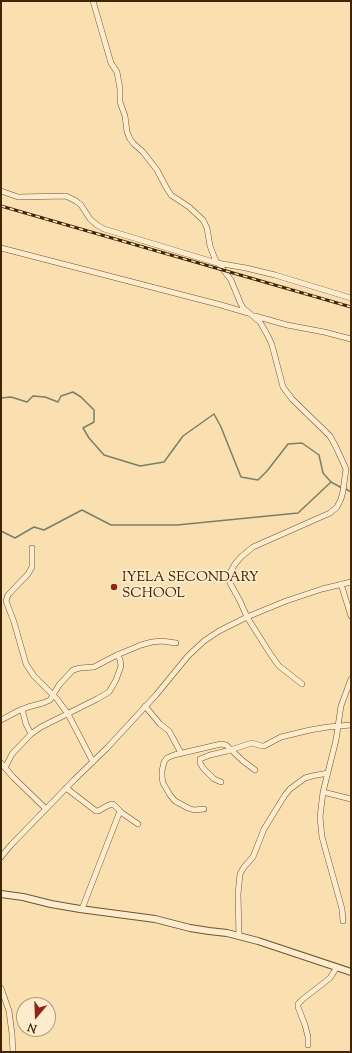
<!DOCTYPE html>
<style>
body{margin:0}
#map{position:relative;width:352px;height:1053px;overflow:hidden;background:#fae0b0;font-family:"Sorts Mill Goudy",serif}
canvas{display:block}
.frame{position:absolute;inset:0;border:2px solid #3f2504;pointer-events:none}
.north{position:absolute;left:16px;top:997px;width:40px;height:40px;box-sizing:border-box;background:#fcebcc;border:1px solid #b09c7c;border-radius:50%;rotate:199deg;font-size:11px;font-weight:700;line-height:16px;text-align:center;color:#3f2504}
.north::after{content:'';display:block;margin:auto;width:14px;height:18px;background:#8f2418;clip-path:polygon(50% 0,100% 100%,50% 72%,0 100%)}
</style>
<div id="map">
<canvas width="352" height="1053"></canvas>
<div class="frame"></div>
<div class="north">N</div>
</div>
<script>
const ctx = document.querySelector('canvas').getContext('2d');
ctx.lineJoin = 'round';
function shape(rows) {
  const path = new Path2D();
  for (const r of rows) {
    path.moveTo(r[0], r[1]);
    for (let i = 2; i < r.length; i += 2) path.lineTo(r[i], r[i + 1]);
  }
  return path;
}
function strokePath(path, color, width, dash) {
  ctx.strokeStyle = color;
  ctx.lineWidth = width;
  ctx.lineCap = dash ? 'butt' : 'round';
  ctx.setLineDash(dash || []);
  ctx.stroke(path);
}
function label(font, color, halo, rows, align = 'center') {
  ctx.font = font + ' "Sorts Mill Goudy",serif';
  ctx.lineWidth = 3.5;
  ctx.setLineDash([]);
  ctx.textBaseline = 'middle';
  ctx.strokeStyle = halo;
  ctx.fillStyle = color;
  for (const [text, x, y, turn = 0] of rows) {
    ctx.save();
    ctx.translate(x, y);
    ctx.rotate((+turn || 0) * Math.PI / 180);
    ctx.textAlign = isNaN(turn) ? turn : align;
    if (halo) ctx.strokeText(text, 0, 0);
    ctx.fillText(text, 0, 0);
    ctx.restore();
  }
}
strokePath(shape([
 [1,398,11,397,27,402,33,396,45,397,58,402,61,396,73,392,81,397,94,410,94,422,83,428,89,438,104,455,140,466,164,462,183,436,214,414,221,427,241,477,258,480,267,471,288,444,302,443,319,455,323,473,331,482,342,488],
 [346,489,351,492],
 [1,531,15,538,34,527,44,530,82,510,111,525,177,525,298,513,331,482]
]), '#788069', 1.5);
const minor = shape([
 [93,1,111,63,117,72,120,89,120,102,125,116,127,132,130,139,134,144,143,152,157,170,166,187,171,195,189,207,203,220,207,228,210,246,215,259,231,280,240,302,243,308,260,322,268,336,272,345,283,387,292,399,330,436,336,447,346,469,343,491,341,499,337,507,330,513,253,547,241,557,235,564,231,571,230,577,230,583,240,601,247,617,271,655,279,666,302,684],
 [1,191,18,197,66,196,76,201,81,205,90,219,97,225,104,229,217,263,246,268,275,275,351,298],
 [1,248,221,305,248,313],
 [255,316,287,325,324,332,351,339],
 [32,548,32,567,28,574,8,595,6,601,14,622,26,664,34,676,57,699,68,714,93,762],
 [341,584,351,616],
 [145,706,160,724,169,731,181,753],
 [22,709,26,724,31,734],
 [1,720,18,711,28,707,43,703,50,700,59,685,73,670,80,668,94,667,117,655,141,645,152,642,162,641,176,643],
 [1,763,13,777,46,809],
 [5,768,12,754,31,734,41,727,97,699,109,692,116,680,121,666,120,659,117,655],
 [221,782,214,779,203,768,200,763,200,759,210,755,227,751,252,743,262,746,264,746,281,737,310,730,328,727,351,725],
 [66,788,96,811,98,811,109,805,113,804,122,813,138,824],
 [323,792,351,799],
 [204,809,194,810,188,808,175,801,170,795,163,783,162,777,162,771,164,762,167,758,174,755,221,744,226,745,243,761,255,770],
 [1,857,11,845,75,779,107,748,156,695,188,656,204,641,219,631,247,617,286,601,322,589,351,582],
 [82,909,120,811],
 [343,921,342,909,322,837,320,817,323,792,336,740,341,706,351,679],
 [239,936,238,894,240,874,244,867,253,857,264,829,285,795,290,789,305,778,312,776,328,773],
 [1,988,9,1011,12,1034,13,1052],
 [308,1045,308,1037,305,1025,298,1007,298,1004,303,999,330,978,337,967]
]);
const tertiary = shape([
 [1,894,23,897,51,904,80,909,155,919,190,928,209,931,227,933,258,941,351,972]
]);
strokePath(minor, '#6e542f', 6);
strokePath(tertiary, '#6e542f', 8);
strokePath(minor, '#fcebcc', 5);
strokePath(tertiary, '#fcebcc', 6);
const rail = shape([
 [1,206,351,307]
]);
strokePath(rail, '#3f2504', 3);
strokePath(rail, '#fcebcc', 1.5, [4.5]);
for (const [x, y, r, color] of [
 [114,587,4,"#8f2418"]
]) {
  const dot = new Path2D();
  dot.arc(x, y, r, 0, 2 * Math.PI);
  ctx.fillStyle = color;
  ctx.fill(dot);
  strokePath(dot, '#fcebcc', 1.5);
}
label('14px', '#3f2504', '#fcebcc', [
 ["IYELA SECONDARY",122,579],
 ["SCHOOL",122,595]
], 'left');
</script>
